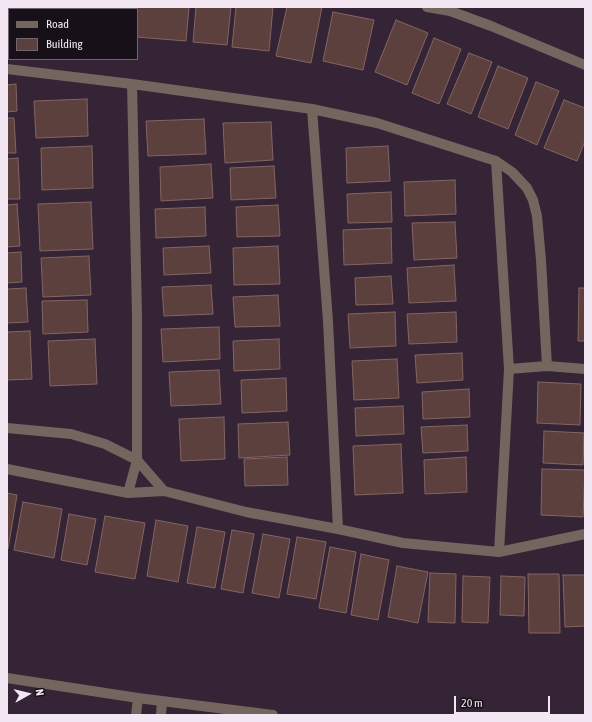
<!DOCTYPE html>
<style>
body{margin:0}
#map{position:relative;width:592px;height:722px;overflow:hidden;background:#342435;font-family:"Asap Condensed",sans-serif}
canvas{display:block}
.frame{position:absolute;inset:0;border:8px solid #f3e7f3;pointer-events:none}
.legend{position:absolute;left:8px;top:8px;width:130px;height:52px;box-sizing:border-box;background:#181018;border:1px solid #706670;margin:0;padding:5px 7px;list-style:none;font-size:12px;color:#f3e7f3}
.legend li{display:flex;align-items:center;gap:8px;height:20px}
.legend b{width:20px;border:1px solid #706670}
.north{position:absolute;left:8px;top:674px;width:40px;height:40px;-webkit-text-stroke:3px #181018;paint-order:stroke;rotate:82deg;font-size:11px;font-weight:700;line-height:16px;text-align:center;color:#f3e7f3}
.north::after{content:'';display:block;margin:auto;width:14px;height:18px;background:#f3e7f3;clip-path:polygon(50% 0,100% 100%,50% 72%,0 100%)}
.scale{position:absolute;left:454px;top:696px;width:96px;height:18px;box-sizing:border-box;border:2px solid #f3e7f3;border-top:0;padding-left:5px;font-size:12px;line-height:14px;white-space:nowrap;color:#f3e7f3;-webkit-text-stroke:3px #181018;paint-order:stroke}
</style>
<div id="map">
<canvas width="592" height="722"></canvas>
<div class="frame"></div>
<ul class="legend">
<li><b style="height:5px;background:#74665f"></b>Road</li>
<li><b style="height:11px;background:#5c403e"></b>Building</li>
</ul>
<div class="north">N</div>
<div class="scale">20 m</div>
</div>
<script>
const ctx = document.querySelector('canvas').getContext('2d');
ctx.lineJoin = 'round';
function paint(path, color) {
  ctx.fillStyle = color;
  ctx.fill(path, 'evenodd');
}
function shape(rows) {
  const path = new Path2D();
  for (const r of rows) {
    path.moveTo(r[0], r[1]);
    for (let i = 2; i < r.length; i += 2) path.lineTo(r[i], r[i + 1]);
  }
  return path;
}
function strokePath(path, color, width, dash) {
  ctx.strokeStyle = color;
  ctx.lineWidth = width;
  ctx.lineCap = dash ? 'butt' : 'round';
  ctx.setLineDash(dash || []);
  ctx.stroke(path);
}
const building = shape([
 [13,7,45,7,45,9,13,9,13,7],
 [51,7,87,7,87,9,51,9,51,7],
 [93,7,124,7,124,9,93,9,93,7],
 [132,7,189,7,186,41,137,37,137,9,132,9,132,7],
 [196,7,231,7,227,45,193,42,196,7],
 [236,7,273,7,269,51,232,47,236,7],
 [287,7,322,7,311,63,276,56,287,7],
 [333,12,374,20,363,70,323,61,333,12],
 [396,20,428,33,407,85,375,72,396,20],
 [434,38,461,49,439,104,412,93,434,38],
 [469,53,492,62,471,114,447,104,469,53],
 [498,66,528,78,508,129,478,117,498,66],
 [536,82,559,91,537,145,515,135,536,82],
 [16,84,17,111,7,112,7,85,16,84],
 [87,99,88,136,36,138,34,101,87,99],
 [564,100,585,108,585,141,577,161,544,148,564,100],
 [7,118,14,118,16,153,7,153,7,118],
 [204,119,206,154,148,156,146,121,204,119],
 [271,122,273,160,225,163,223,123,271,122],
 [92,146,93,188,42,190,41,148,92,146],
 [388,146,390,181,347,183,346,148,388,146],
 [18,158,20,199,7,199,7,159,18,158],
 [211,164,213,198,161,201,160,167,211,164],
 [274,166,276,198,231,200,230,168,274,166],
 [455,180,456,214,405,216,404,182,455,180],
 [391,192,392,222,348,223,347,194,391,192],
 [91,202,93,249,40,251,38,204,91,202],
 [17,204,20,246,7,247,7,205,17,204],
 [278,205,280,236,237,237,236,207,278,205],
 [205,207,206,236,156,238,155,209,205,207],
 [455,222,457,258,414,260,412,223,455,222],
 [391,228,392,263,344,265,343,230,391,228],
 [209,246,211,273,164,275,163,248,209,246],
 [278,246,280,284,234,285,233,248,278,246],
 [21,252,22,282,7,283,7,253,21,252],
 [89,256,91,295,43,297,41,258,89,256],
 [454,265,456,301,409,303,407,268,454,265],
 [391,276,393,304,356,305,355,278,391,276],
 [211,285,213,314,164,316,162,287,211,285],
 [26,288,28,322,7,323,7,289,26,288],
 [579,288,585,288,585,341,578,341,579,288],
 [278,295,280,326,235,327,233,297,278,295],
 [87,300,88,332,43,334,42,301,87,300],
 [395,312,396,346,350,348,348,314,395,312],
 [456,312,457,342,409,344,407,314,456,312],
 [219,327,220,359,163,362,161,329,219,327],
 [30,331,32,379,7,380,7,332,30,331],
 [95,339,97,384,50,386,48,341,95,339],
 [279,339,280,369,234,371,233,341,279,339],
 [462,353,463,380,417,383,415,355,462,353],
 [397,359,399,398,354,400,352,361,397,359],
 [219,370,221,404,171,406,169,372,219,370],
 [286,378,287,411,242,413,241,380,286,378],
 [538,382,581,384,580,425,537,423,538,382],
 [469,389,470,417,423,419,422,392,469,389],
 [403,406,404,434,356,436,355,408,403,406],
 [224,417,225,459,181,461,179,419,224,417],
 [288,422,290,455,239,458,238,424,288,422],
 [467,425,468,451,423,453,421,427,467,425],
 [544,431,584,433,583,465,543,463,544,431],
 [401,444,403,493,355,495,353,446,401,444],
 [287,457,288,485,245,486,244,459,287,457],
 [466,457,467,492,425,494,424,460,466,457],
 [542,469,585,470,583,517,541,515,542,469],
 [7,493,17,495,8,549,7,548,7,493],
 [23,502,62,509,54,558,14,550,23,502],
 [69,514,96,519,87,565,61,560,69,514],
 [105,516,145,523,135,579,95,572,105,516],
 [156,520,188,526,178,582,147,576,156,520],
 [197,527,225,532,215,588,187,583,197,527],
 [232,530,254,534,243,593,221,589,232,530],
 [263,534,290,539,279,598,252,593,263,534],
 [297,537,326,542,316,599,287,594,297,537],
 [330,547,356,552,346,613,319,608,330,547],
 [361,554,389,560,378,620,351,615,361,554],
 [397,566,428,572,418,623,388,617,397,566],
 [430,573,456,574,455,623,428,622,430,573],
 [528,574,559,574,560,633,529,633,528,574],
 [563,575,585,575,585,626,565,627,563,575],
 [463,576,490,577,488,623,462,622,463,576],
 [501,576,525,577,524,616,500,615,501,576]
]);
paint(building, '#5c403e');
strokePath(building, '#836563', 1);
strokePath(shape([
 [427,7,450,11,491,26,585,65],
 [7,69,132,84,312,109,377,123,496,161,512,172,527,188,533,200,537,216,541,260,547,366],
 [312,109,328,321,338,529],
 [496,161,509,369,499,552],
 [509,369,547,366,585,369],
 [7,428,71,434,105,444,137,460,164,491],
 [7,469,128,493,164,491,246,512,338,529,403,543,499,552,585,534],
 [128,493,137,460,137,315,132,84],
 [7,678,138,698,273,715],
 [136,715,138,698],
 [161,715,162,701]
]), '#74665f', 10);
</script>
